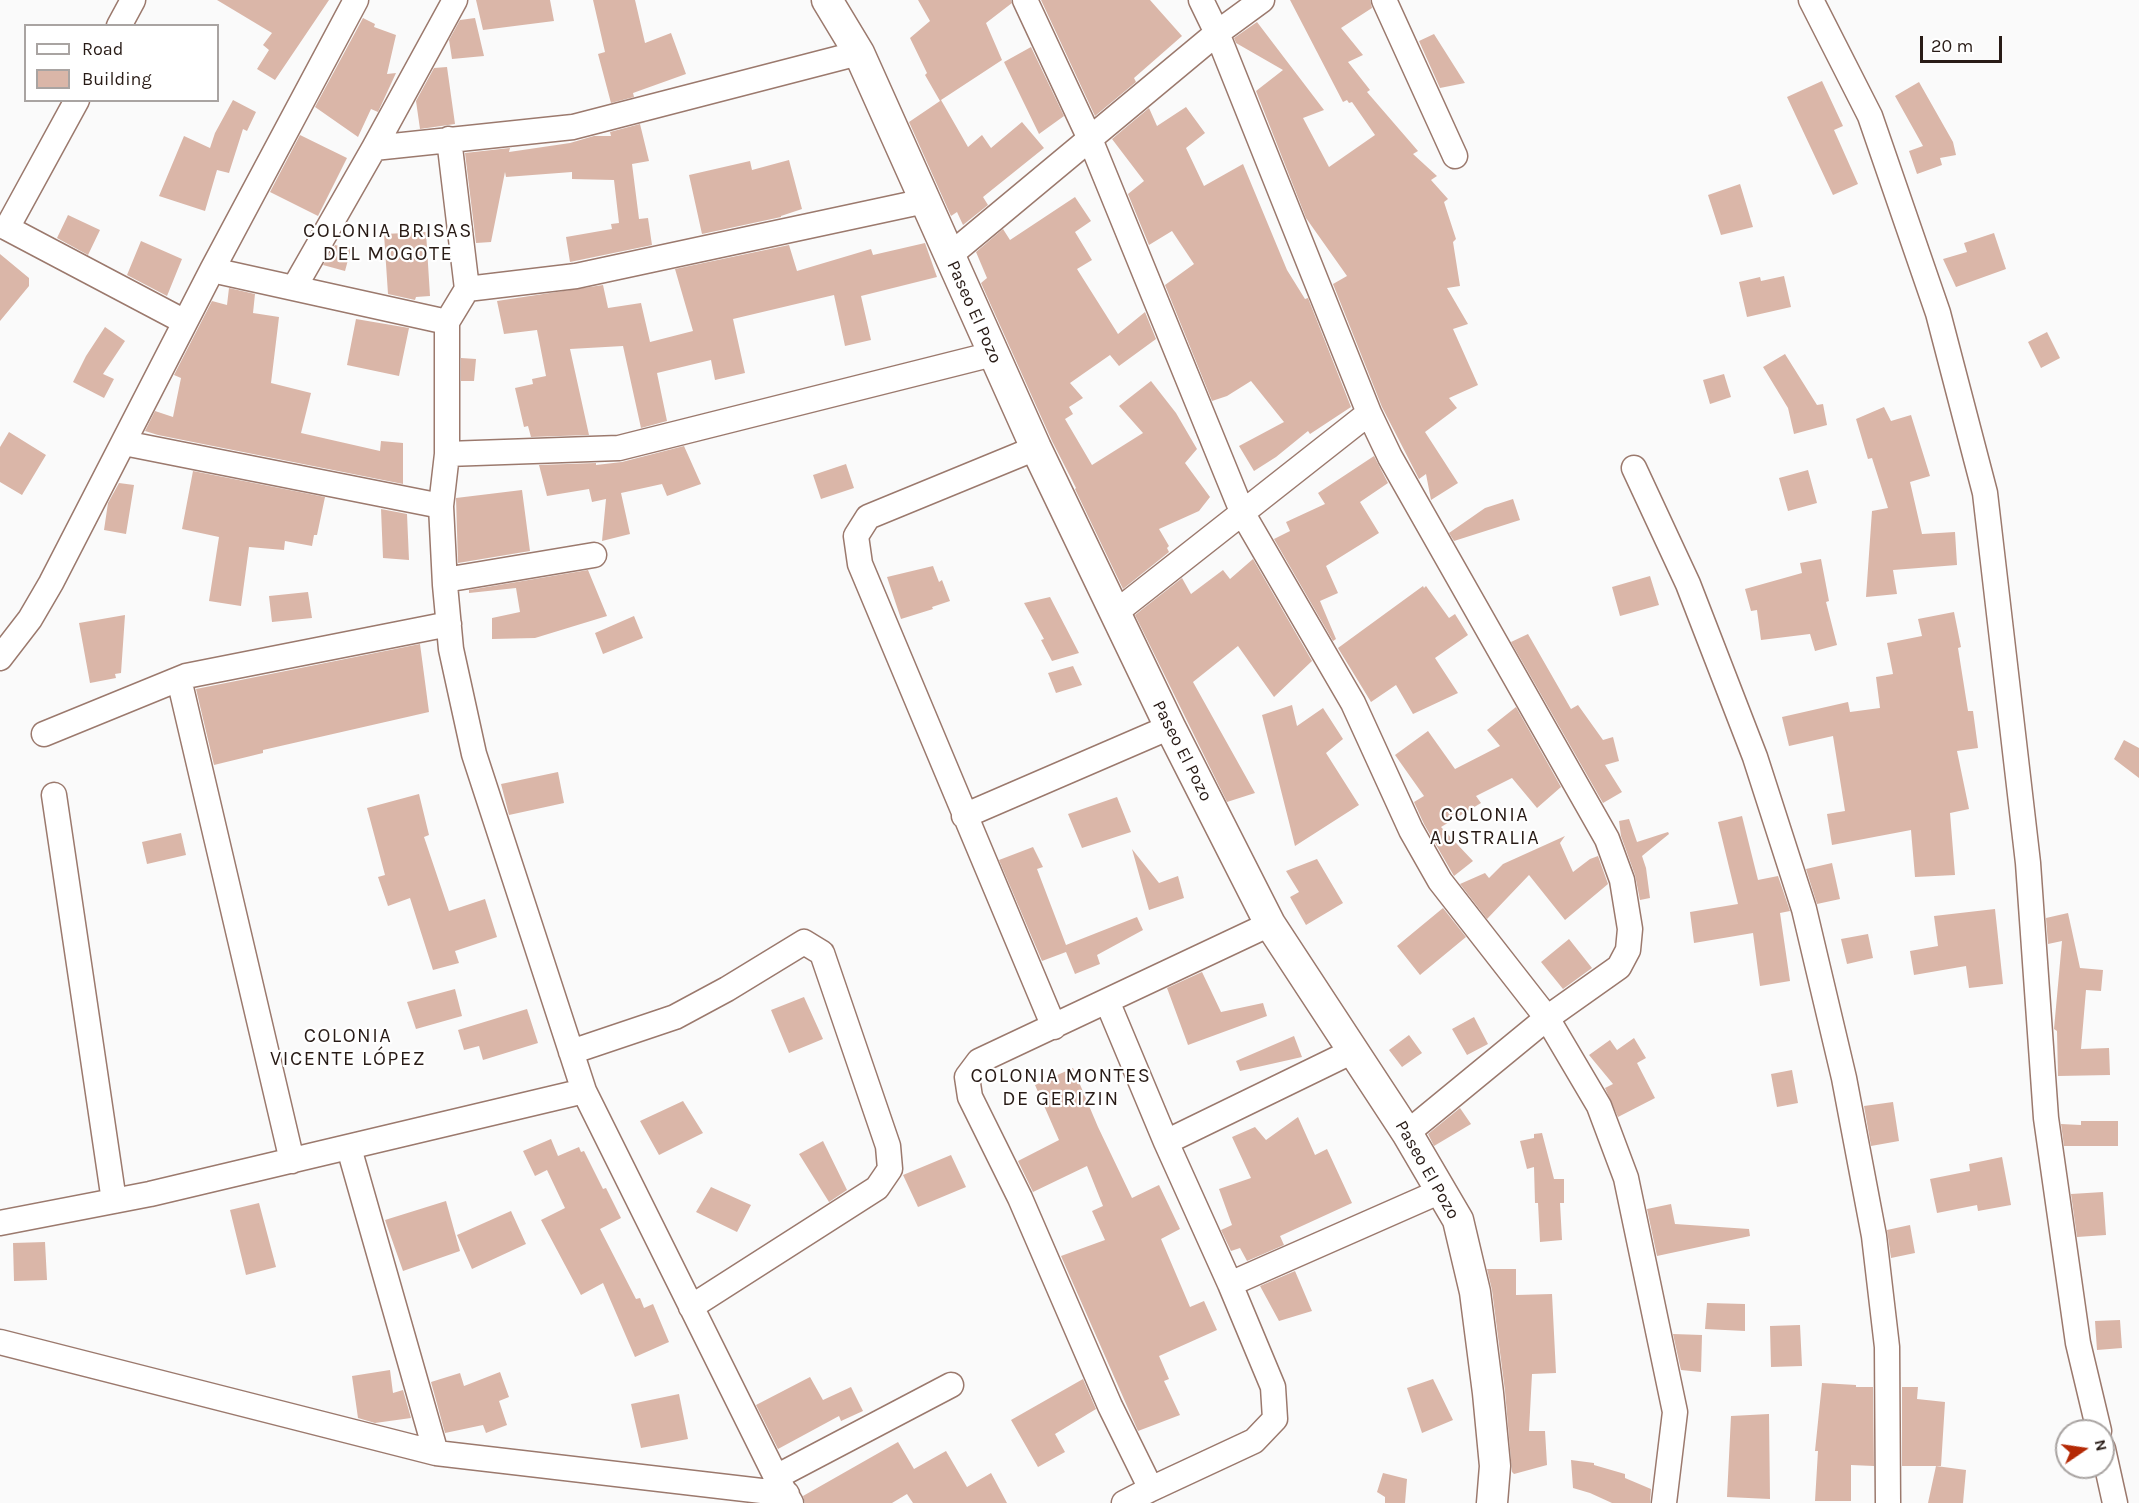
<!DOCTYPE html>
<meta charset="utf-8">
<style>
body{margin:0}
#map{position:relative;width:2139px;height:1503px;overflow:hidden;background:#fafafa;font-family:Karla,sans-serif}
canvas{display:block}
.legend{position:absolute;left:24px;top:24px;width:195px;height:78px;box-sizing:border-box;background:#fff;border:2px solid #a9a4a2;margin:0;padding:8px 10px;list-style:none;font-size:18px;color:#281b16}
.legend li{display:flex;align-items:center;gap:12px;height:30px}
.legend b{width:30px;border:2px solid #a9a4a2}
.north{position:absolute;left:2055px;top:1419px;width:60px;height:60px;box-sizing:border-box;background:#fff;border:2px solid #a9a4a2;border-radius:50%;rotate:77deg;font-size:16px;font-weight:700;line-height:24px;text-align:center;color:#281b16}
.north::after{content:'';display:block;margin:auto;width:21px;height:27px;background:#b42905;clip-path:polygon(50% 0,100% 100%,50% 72%,0 100%)}
.scale{position:absolute;left:1920px;top:36px;width:82px;height:27px;box-sizing:border-box;border:3px solid #281b16;border-top:0;padding-left:8px;font-size:18px;line-height:21px;white-space:nowrap;color:#281b16;-webkit-text-stroke:4px #fff;paint-order:stroke}
</style>
<div id="map">
<canvas width="2139" height="1503"></canvas>
<ul class="legend">
<li><b style="height:8px;background:#fff"></b>Road</li>
<li><b style="height:16px;background:#dab6a8"></b>Building</li>
</ul>
<div class="north">N</div>
<div class="scale">20 m</div>
</div>
<script>
const ctx = document.querySelector('canvas').getContext('2d');
ctx.lineJoin = 'round';
function paint(path, color) {
  ctx.fillStyle = color;
  ctx.fill(path, 'evenodd');
}
function shape(rows) {
  const path = new Path2D();
  for (const r of rows) {
    path.moveTo(r[0], r[1]);
    for (let i = 2; i < r.length; i += 2) path.lineTo(r[i], r[i + 1]);
  }
  return path;
}
function strokePath(path, color, width, dash) {
  ctx.strokeStyle = color;
  ctx.lineWidth = width;
  ctx.lineCap = dash ? 'butt' : 'round';
  ctx.setLineDash(dash || []);
  ctx.stroke(path);
}
function label(font, color, halo, rows, align = 'center') {
  ctx.font = font + ' Karla,sans-serif';
  ctx.lineWidth = 4.5;
  ctx.setLineDash([]);
  ctx.textBaseline = 'middle';
  ctx.strokeStyle = halo;
  ctx.fillStyle = color;
  for (const [text, x, y, turn = 0] of rows) {
    ctx.save();
    ctx.translate(x, y);
    ctx.rotate((+turn || 0) * Math.PI / 180);
    ctx.textAlign = isNaN(turn) ? turn : align;
    if (halo) ctx.strokeText(text, 0, 0);
    ctx.fillText(text, 0, 0);
    ctx.restore();
  }
}
paint(shape([
 [217,0,329,0,275,80,257,69,269,50,263,45,272,33],
 [476,0,550,0,554,21,483,30],
 [593,0,635,0,645,43,671,33,686,74,633,93,634,97,611,103,598,54,605,52],
 [918,0,1011,0,1012,3,986,23,1002,60,941,100,968,147,982,135,991,148,1022,122,1044,148,983,197,988,205,963,225,957,212,951,216,909,122,940,101,925,75,927,73,910,38,930,21],
 [1041,0,1150,0,1182,36,1134,78,1136,82,1095,116],
 [1290,0,1370,0,1372,8,1341,28,1363,55,1348,62,1370,90,1367,92,1418,151,1413,154,1437,176,1431,180,1448,199,1444,202,1456,239,1453,242,1460,286,1447,288,1468,324,1453,329,1478,385,1449,398,1457,408,1425,432,1458,483,1431,500,1426,474,1419,479,1382,407,1333,284,1347,276,1306,218,1256,91,1283,70,1236,43,1234,38,1257,22,1324,110,1303,118,1329,167,1375,135,1352,102,1349,103,1347,100,1343,102],
 [363,18,375,24,374,27,396,35,387,74,396,73,378,112,371,109,358,137,315,107],
 [475,18,484,56,452,59,449,40,460,20],
 [1434,34,1465,83,1440,88,1419,41],
 [1031,47,1064,116,1039,134,1004,62],
 [447,67,455,124,420,129,416,101,434,68],
 [1822,81,1843,126,1834,130,1858,184,1833,195,1787,97],
 [1919,82,1953,142,1956,155,1940,158,1942,165,1917,174,1909,151,1923,146,1895,96],
 [233,100,256,112,247,131,243,129,229,173,217,170,205,211,159,196,184,136,210,148,215,133],
 [1186,107,1205,133,1186,148,1204,186,1243,164,1287,270,1305,299,1308,298,1351,407,1310,434,1308,431,1276,457,1254,471,1239,446,1284,422,1251,381,1227,396,1212,401,1165,285,1194,264,1172,231,1149,245,1128,194,1144,181,1112,139,1149,108,1157,126],
 [640,124,649,161,632,164,639,219,648,218,652,245,570,262,566,237,612,229,611,224,619,223,614,180,572,179,572,172,506,177,505,172,491,242,476,243,465,153,510,148,509,152,570,143,594,136,611,136,610,132],
 [300,135,347,158,318,216,270,192],
 [789,160,802,209,781,216,781,217,702,234,689,175,750,161,752,170],
 [1740,184,1753,227,1721,235,1708,195],
 [1075,197,1091,221,1075,232,1092,260,1077,269,1118,334,1145,312,1156,339,1119,366,1110,355,1070,383,1083,398,1069,407,1073,414,1065,419,1092,465,1143,433,1119,406,1151,381,1176,413,1197,449,1185,463,1210,497,1199,511,1159,529,1169,546,1167,548,1169,552,1123,589,1075,489,1076,488,1052,441,981,283,987,278,976,252,1003,229,1010,240],
 [68,215,100,230,88,255,57,238],
 [426,232,430,296,416,297,415,300,388,294,384,234],
 [1994,233,2006,269,1956,287,1943,259,1967,252,1964,243],
 [141,241,182,259,167,296,127,275],
 [925,243,937,277,861,296,871,340,845,346,834,295,733,319,745,373,715,380,711,360,657,373,667,421,641,428,623,346,570,349,589,435,531,437,528,426,524,427,515,388,533,384,532,379,546,376,537,330,504,334,497,301,603,285,608,308,641,303,650,342,693,331,675,269,789,245,797,271,871,249,873,255],
 [335,245,351,249,345,271,323,265],
 [0,254,29,278,29,286,0,321],
 [1784,276,1791,307,1747,317,1739,282,1760,277,1761,281],
 [229,288,255,294,253,313,279,317,271,383,311,393,301,433,380,451,381,441,403,443,403,484,158,435,145,431,155,411,173,417,181,378,174,375,212,301,227,305],
 [356,319,409,328,399,376,347,365],
 [105,327,125,341,103,374,114,379,104,398,73,382,86,356],
 [2047,332,2060,358,2041,368,2028,342],
 [1785,354,1817,405,1823,404,1827,425,1794,434,1788,408,1763,367],
 [461,358,476,359,474,381,461,381],
 [1724,374,1731,397,1710,404,1703,380],
 [1884,407,1891,421,1911,415,1930,476,1910,482,1922,534,1955,532,1957,565,1893,570,1897,594,1866,597,1872,511,1888,508,1872,458,1868,459,1856,419],
 [9,432,46,455,22,495,0,482,0,447],
 [684,446,701,484,667,496,662,484,621,493,630,534,602,541,606,499,592,502,589,489,547,496,539,465,596,463,596,465,622,462],
 [1374,456,1388,483,1360,502,1379,533,1326,566,1338,593,1320,601,1336,639,1333,641,1274,539,1290,531,1286,522,1325,504,1318,493],
 [846,464,854,488,821,499,813,475],
 [1808,470,1817,503,1788,511,1779,478],
 [193,471,325,497,317,535,314,535,312,546,285,541,284,550,249,547,241,606,209,601,219,537,182,529],
 [119,483,134,485,126,534,104,530,108,503],
 [522,490,530,551,458,563,456,498],
 [1513,499,1520,520,1454,541,1449,533,1485,508],
 [381,509,407,514,409,560,383,558],
 [1253,559,1312,661,1274,697,1238,646,1193,682,1255,793,1227,802,1135,615,1182,578,1191,594,1223,570,1230,579],
 [1821,559,1829,601,1826,602,1837,645,1815,651,1810,634,1761,640,1757,610,1751,611,1745,589,1802,573,1800,563],
 [933,566,939,582,942,580,950,601,932,607,933,609,901,619,887,577],
 [588,570,607,616,535,638,492,639,492,618,520,612,516,588,469,593,469,590],
 [1650,576,1659,605,1620,616,1612,587],
 [1423,586,1424,588,1426,586,1449,618,1455,614,1468,635,1435,658,1458,693,1413,714,1396,685,1371,702,1338,648],
 [308,592,312,618,272,622,269,596],
 [1050,597,1079,653,1052,661,1041,640,1044,639,1024,603],
 [1954,612,1961,647,1958,648,1968,711,1973,711,1978,748,1957,751,1969,809,1950,813,1955,875,1915,877,1911,830,1832,845,1827,814,1845,811,1833,736,1789,746,1782,717,1848,702,1850,712,1880,708,1876,677,1893,674,1887,643,1922,636,1918,619],
 [125,615,121,673,115,674,116,678,90,683,79,623],
 [634,616,643,638,603,654,595,633],
 [1528,634,1571,709,1578,705,1603,740,1613,737,1619,761,1605,765,1622,792,1603,803,1511,642],
 [420,644,429,712,263,750,263,753,214,765,196,689],
 [1073,666,1082,685,1056,693,1048,673],
 [1292,705,1297,726,1323,708,1343,739,1326,753,1359,805,1295,846,1262,715],
 [1516,707,1561,787,1537,808,1512,778,1476,796,1481,803,1441,827,1473,861,1454,876,1424,824,1414,802,1424,796,1395,755,1428,731,1455,769,1500,746,1487,730],
 [2124,740,2139,748,2139,778,2114,759],
 [558,772,564,803,509,815,501,784],
 [419,794,429,835,424,837,449,911,485,899,497,937,455,951,459,963,433,970,410,898,388,906,378,877,385,875,367,808],
 [1117,797,1131,832,1082,848,1068,814],
 [1742,816,1758,880,1778,876,1790,911,1780,913,1790,981,1760,986,1753,933,1694,943,1690,912,1738,904,1718,822],
 [1629,819,1637,842,1668,832,1669,834,1642,856,1646,868,1650,898,1640,900,1635,875,1621,836,1619,821],
 [181,833,186,855,147,864,142,842],
 [1565,836,1560,843,1573,872,1590,859,1598,856,1608,884,1565,920,1529,875,1487,919,1460,884,1485,873,1489,878,1503,864],
 [1033,847,1043,867,1037,869,1066,945,1137,917,1143,930,1097,955,1100,964,1075,974,1066,952,1042,961,999,860],
 [1132,849,1159,883,1178,876,1184,898,1149,910],
 [1317,859,1343,903,1306,925,1290,897,1299,892,1286,871],
 [1832,863,1840,899,1817,904,1806,869],
 [1443,908,1466,937,1420,975,1397,946],
 [1995,909,2003,984,1969,988,1966,966,1914,975,1910,951,1938,946,1934,916],
 [2068,913,2080,968,2103,970,2101,991,2086,990,2081,1049,2109,1048,2110,1075,2058,1076,2057,1031,2054,1029,2062,941,2048,944,2046,918],
 [1868,934,1873,958,1847,964,1841,939],
 [1569,939,1592,968,1563,989,1541,962],
 [1202,972,1221,1012,1263,1003,1267,1016,1188,1045,1167,988],
 [455,989,462,1016,416,1029,407,1002],
 [804,997,823,1039,789,1053,771,1010],
 [527,1009,538,1043,483,1060,479,1046,464,1050,458,1030],
 [1474,1017,1488,1044,1467,1055,1452,1029],
 [1409,1035,1422,1053,1402,1067,1389,1050],
 [1294,1036,1302,1057,1240,1071,1236,1061],
 [1634,1038,1646,1058,1637,1063,1655,1098,1618,1117,1605,1088,1613,1084,1589,1055,1610,1040,1617,1050],
 [1073,1068,1098,1127,1132,1198,1159,1185,1180,1229,1161,1239,1190,1307,1204,1301,1217,1330,1159,1356,1169,1379,1164,1381,1180,1415,1138,1431,1061,1256,1105,1240,1092,1211,1103,1206,1087,1166,1033,1192,1018,1161,1059,1140,1035,1085],
 [1792,1070,1798,1103,1777,1107,1771,1074],
 [683,1101,703,1133,659,1155,640,1121],
 [1893,1102,1899,1141,1871,1146,1864,1106],
 [1460,1108,1471,1124,1434,1146,1428,1134],
 [1298,1117,1315,1155,1327,1149,1352,1203,1280,1236,1284,1245,1247,1261,1240,1248,1231,1251,1221,1230,1232,1225,1219,1189,1251,1178,1232,1137,1255,1127,1266,1140],
 [2081,1121,2118,1121,2118,1146,2064,1146,2061,1124,2081,1125],
 [1542,1133,1554,1179,1564,1179,1564,1203,1560,1203,1562,1240,1540,1242,1538,1203,1535,1203,1534,1167,1527,1169,1520,1141,1534,1138,1534,1134],
 [551,1139,558,1156,579,1147,581,1152,584,1151,603,1189,606,1188,621,1218,600,1229,636,1299,640,1298,644,1308,653,1304,669,1342,635,1357,603,1283,581,1295,541,1220,565,1208,547,1170,535,1176,523,1151],
 [823,1141,847,1190,829,1202,799,1154],
 [951,1155,966,1187,918,1207,903,1175],
 [2002,1157,2011,1205,1978,1211,1977,1205,1937,1213,1930,1179,1970,1171,1969,1164],
 [711,1187,751,1205,737,1232,696,1212],
 [2103,1192,2106,1235,2077,1237,2071,1194],
 [446,1201,460,1251,403,1271,385,1220],
 [259,1203,276,1267,246,1275,230,1210],
 [1671,1204,1675,1224,1749,1229,1750,1236,1657,1256,1647,1209],
 [511,1211,526,1244,472,1269,457,1235],
 [1910,1225,1915,1253,1891,1258,1887,1230],
 [45,1242,47,1280,14,1281,13,1243],
 [1487,1269,1516,1269,1516,1295,1552,1294,1556,1373,1532,1374,1529,1431,1545,1431,1547,1465,1514,1474,1512,1472,1505,1391,1492,1290],
 [1295,1271,1312,1311,1279,1321,1260,1286],
 [1707,1303,1745,1304,1745,1331,1705,1329],
 [2120,1320,2122,1348,2097,1350,2095,1321],
 [1800,1325,1802,1366,1771,1367,1770,1326],
 [1673,1334,1702,1335,1701,1372,1681,1370],
 [390,1370,393,1393,403,1390,411,1418,375,1423,358,1418,352,1376],
 [500,1372,509,1397,499,1401,507,1425,486,1433,483,1425,445,1433,431,1382,460,1373,464,1386],
 [810,1377,823,1400,851,1387,863,1411,841,1421,839,1416,778,1449,756,1405],
 [1083,1379,1096,1409,1055,1434,1065,1452,1038,1467,1011,1420],
 [1433,1379,1453,1420,1422,1433,1407,1388],
 [1822,1383,1856,1385,1856,1387,1873,1387,1874,1466,1851,1465,1851,1501,1815,1501,1818,1451,1815,1451],
 [1902,1387,1918,1387,1917,1399,1945,1402,1941,1466,1902,1466],
 [679,1394,688,1439,641,1448,631,1404],
 [1769,1414,1770,1499,1727,1497,1731,1416],
 [898,1442,914,1469,946,1451,967,1487,991,1473,1007,1503,913,1503,907,1494,892,1503,805,1503,803,1496],
 [1571,1460,1594,1463,1594,1465,1625,1474,1625,1478,1651,1489,1650,1503,1612,1503,1590,1493,1573,1488],
 [1936,1466,1966,1470,1963,1503,1928,1503],
 [1383,1473,1407,1479,1405,1503,1385,1503,1385,1497,1377,1492]
]), '#dab6a8');
const minor = shape([
 [1025,0,1090,139,1243,514,1353,703,1411,830,1440,881,1547,1018,1599,1106,1626,1178,1675,1412,1664,1503],
 [1201,0,1217,33,1369,413,1390,457,1607,839,1622,880,1630,929,1628,950,1619,967,1547,1018,1407,1133],
 [1384,0,1455,156],
 [1811,0,1870,116,1938,313,1985,493,2028,863,2046,1118,2078,1343,2099,1431],
 [119,26,133,0],
 [77,100,7,228,185,322],
 [449,139,467,289,447,322,447,454,441,506,445,585,451,649,474,754,584,1091,776,1477,791,1503],
 [374,148,573,127,859,53],
 [949,256,1217,33,1262,0],
 [212,270,447,322],
 [294,288,374,148,455,0],
 [467,289,576,276,925,201],
 [124,443,441,506],
 [1036,448,868,517,856,536,860,564,1054,1027],
 [447,454,619,448,993,354],
 [1634,468,1688,584,1755,757,1804,909,1844,1078,1874,1236,1887,1347,1888,1503],
 [445,580,594,555],
 [1115,613,1369,413],
 [0,658,30,619,51,583,212,270,356,0],
 [179,679,292,1161],
 [44,734,186,676,449,624],
 [54,795,114,1201],
 [964,816,1170,727],
 [1107,1001,1166,1142,1230,1284,1273,1387,1275,1419,1254,1441,1151,1489],
 [571,1052,675,1017,727,989,804,942,822,953,888,1146,890,1169,877,1188,691,1307],
 [1166,1142,1353,1051],
 [349,1148,436,1453],
 [0,1223,150,1194,584,1091],
 [1230,1284,1441,1191],
 [0,1342,436,1453,787,1494],
 [2103,1449,2115,1503],
 [776,1477,951,1385],
 [1124,1503,1151,1489,1110,1406,1020,1198,970,1097,967,1077,979,1061,1270,924]
]);
const tertiary = shape([
 [827,0,859,53,1036,448,1170,727,1270,924,1407,1133,1458,1220,1475,1292,1488,1393,1495,1466,1492,1503]
]);
strokePath(minor, '#9b796d', 27);
strokePath(tertiary, '#9b796d', 33);
strokePath(minor, '#fff', 24);
strokePath(tertiary, '#fff', 30);
label('18px', '#281b16', '#fff', [
 ["Paseo El Pozo",974,312,66],
 ["Paseo El Pozo",1182,751,63],
 ["Paseo El Pozo",1427,1170,60]
]);
ctx.letterSpacing = '1.5px';
label('20px', '#281b16', '#fff', [
 ["COLONIA BRISAS",388,231],
 ["DEL MOGOTE",388,254],
 ["COLONIA",1485,815],
 ["AUSTRALIA",1485,838],
 ["COLONIA",348,1036],
 ["VICENTE LÓPEZ",348,1059],
 ["COLONIA MONTES",1061,1076],
 ["DE GERIZIN",1061,1099]
]);
ctx.letterSpacing = '0px';
</script>
